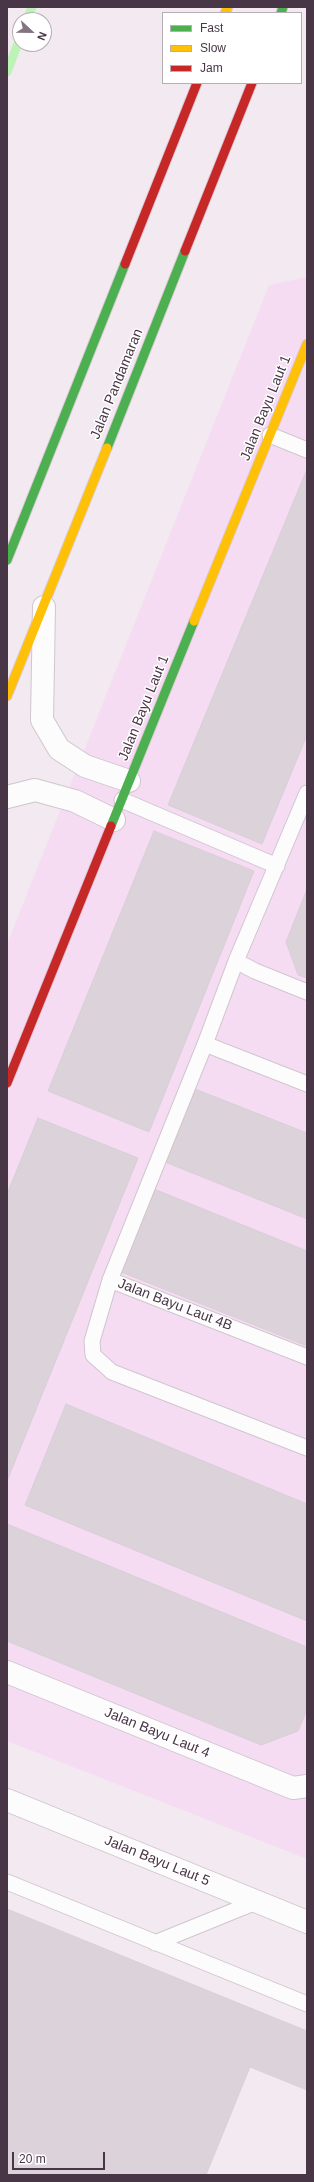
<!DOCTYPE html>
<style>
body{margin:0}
#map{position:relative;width:314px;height:2182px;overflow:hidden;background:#f2eaf0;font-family:Arial,sans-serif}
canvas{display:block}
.frame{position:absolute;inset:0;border:8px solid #483546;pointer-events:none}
.legend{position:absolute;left:162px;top:12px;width:140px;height:72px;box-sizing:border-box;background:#fff;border:1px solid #b6aeb5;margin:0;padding:5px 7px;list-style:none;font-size:12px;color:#483546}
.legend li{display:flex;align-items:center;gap:8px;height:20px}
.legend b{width:20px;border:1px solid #b6aeb5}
.north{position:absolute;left:12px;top:12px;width:40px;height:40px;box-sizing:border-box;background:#fff;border:1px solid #b6aeb5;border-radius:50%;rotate:112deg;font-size:11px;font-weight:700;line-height:16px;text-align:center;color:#483546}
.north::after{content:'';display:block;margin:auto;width:14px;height:18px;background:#847482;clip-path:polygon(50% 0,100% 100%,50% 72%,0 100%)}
.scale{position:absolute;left:12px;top:2152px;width:93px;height:18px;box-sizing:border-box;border:2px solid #483546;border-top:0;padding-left:5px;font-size:12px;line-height:14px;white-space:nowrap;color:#483546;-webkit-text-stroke:3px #fff;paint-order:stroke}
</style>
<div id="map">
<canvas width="314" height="2182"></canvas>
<div class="frame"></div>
<ul class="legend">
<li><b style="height:5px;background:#4caf50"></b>Fast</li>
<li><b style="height:5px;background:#ffc107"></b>Slow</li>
<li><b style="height:5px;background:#c62828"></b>Jam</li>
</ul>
<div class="north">N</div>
<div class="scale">20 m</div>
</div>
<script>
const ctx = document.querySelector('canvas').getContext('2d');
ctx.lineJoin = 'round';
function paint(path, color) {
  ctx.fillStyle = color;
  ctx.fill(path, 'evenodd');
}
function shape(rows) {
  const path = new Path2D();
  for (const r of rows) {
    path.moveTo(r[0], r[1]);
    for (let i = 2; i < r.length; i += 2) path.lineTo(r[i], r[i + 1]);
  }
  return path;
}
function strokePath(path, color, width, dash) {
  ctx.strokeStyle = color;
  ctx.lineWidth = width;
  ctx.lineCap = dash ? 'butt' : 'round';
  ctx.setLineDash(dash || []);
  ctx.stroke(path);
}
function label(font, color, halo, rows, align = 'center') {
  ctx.font = font + ' Arial,sans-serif';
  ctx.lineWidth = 3;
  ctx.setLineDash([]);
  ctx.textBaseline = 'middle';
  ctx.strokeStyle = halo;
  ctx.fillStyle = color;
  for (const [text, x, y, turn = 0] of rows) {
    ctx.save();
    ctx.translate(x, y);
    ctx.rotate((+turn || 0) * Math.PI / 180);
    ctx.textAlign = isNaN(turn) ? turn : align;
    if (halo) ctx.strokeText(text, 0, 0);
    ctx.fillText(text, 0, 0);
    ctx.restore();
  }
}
paint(shape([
 [307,277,307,1859,7,1741,7,944,269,285]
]), '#f5dcf3');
strokePath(shape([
 [27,20,32,7],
 [7,72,20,38]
]), '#bdf3b7', 9);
const building = shape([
 [307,469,307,735,262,844,168,805,307,469],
 [154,831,254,871,149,1132,48,1091,154,831],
 [307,889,307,978,298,975,286,942,307,889],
 [195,1089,307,1133,307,1219,165,1162,195,1089],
 [38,1118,138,1158,7,1481,7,1194,38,1118],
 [154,1189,307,1251,307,1346,121,1272,154,1189],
 [66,1404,307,1504,307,1621,25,1505,66,1404],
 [7,1524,307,1647,307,1710,298,1731,261,1745,7,1641,7,1524],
 [7,1909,307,2031,307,2175,7,2175,7,1909],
 [250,2067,307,2090,307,2175,206,2175,250,2067]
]);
paint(building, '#dbd2da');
strokePath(building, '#dacfd8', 1);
const lane = shape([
 [270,435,307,450],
 [307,793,236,961,205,1044,110,1280,92,1341,93,1355,112,1372,307,1448],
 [122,800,277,866],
 [236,961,255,971,307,992],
 [205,1044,307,1084],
 [110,1280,307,1357],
 [7,1882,307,2004],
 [155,1943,256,1902]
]);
const street = shape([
 [44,607,42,720,59,749,85,766,129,781],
 [7,797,35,790,75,801,114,820],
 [7,1672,293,1788,307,1786],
 [7,1800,307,1922]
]);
const fast = shape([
 [281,13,283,7],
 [107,448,185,251],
 [7,560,125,264],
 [111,826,194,621]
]);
const slow = shape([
 [225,13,228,7],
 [194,621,307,344],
 [7,696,107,448]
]);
const jam = shape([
 [185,251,252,83],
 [125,264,197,83],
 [7,1083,111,826]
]);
strokePath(lane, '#d0c6ce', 17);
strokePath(street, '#d0c6ce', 24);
strokePath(fast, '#dbc8d6', 11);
strokePath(slow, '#dbc8d6', 11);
strokePath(jam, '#dbc8d6', 11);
strokePath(lane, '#fdfcfd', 15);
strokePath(street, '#fdfcfd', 22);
strokePath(fast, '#4caf50', 9);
strokePath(slow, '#ffc107', 9);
strokePath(jam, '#c62828', 9);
label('14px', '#483546', '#fff', [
 ["Jalan Pandamaran",117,384,-68],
 ["Jalan Bayu Laut 1",266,408,-68],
 ["Jalan Bayu Laut 1",144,708,-68],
 ["Jalan Bayu Laut 4B",175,1305,21],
 ["Jalan Bayu Laut 4",157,1733,22],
 ["Jalan Bayu Laut 5",157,1861,22]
]);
</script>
